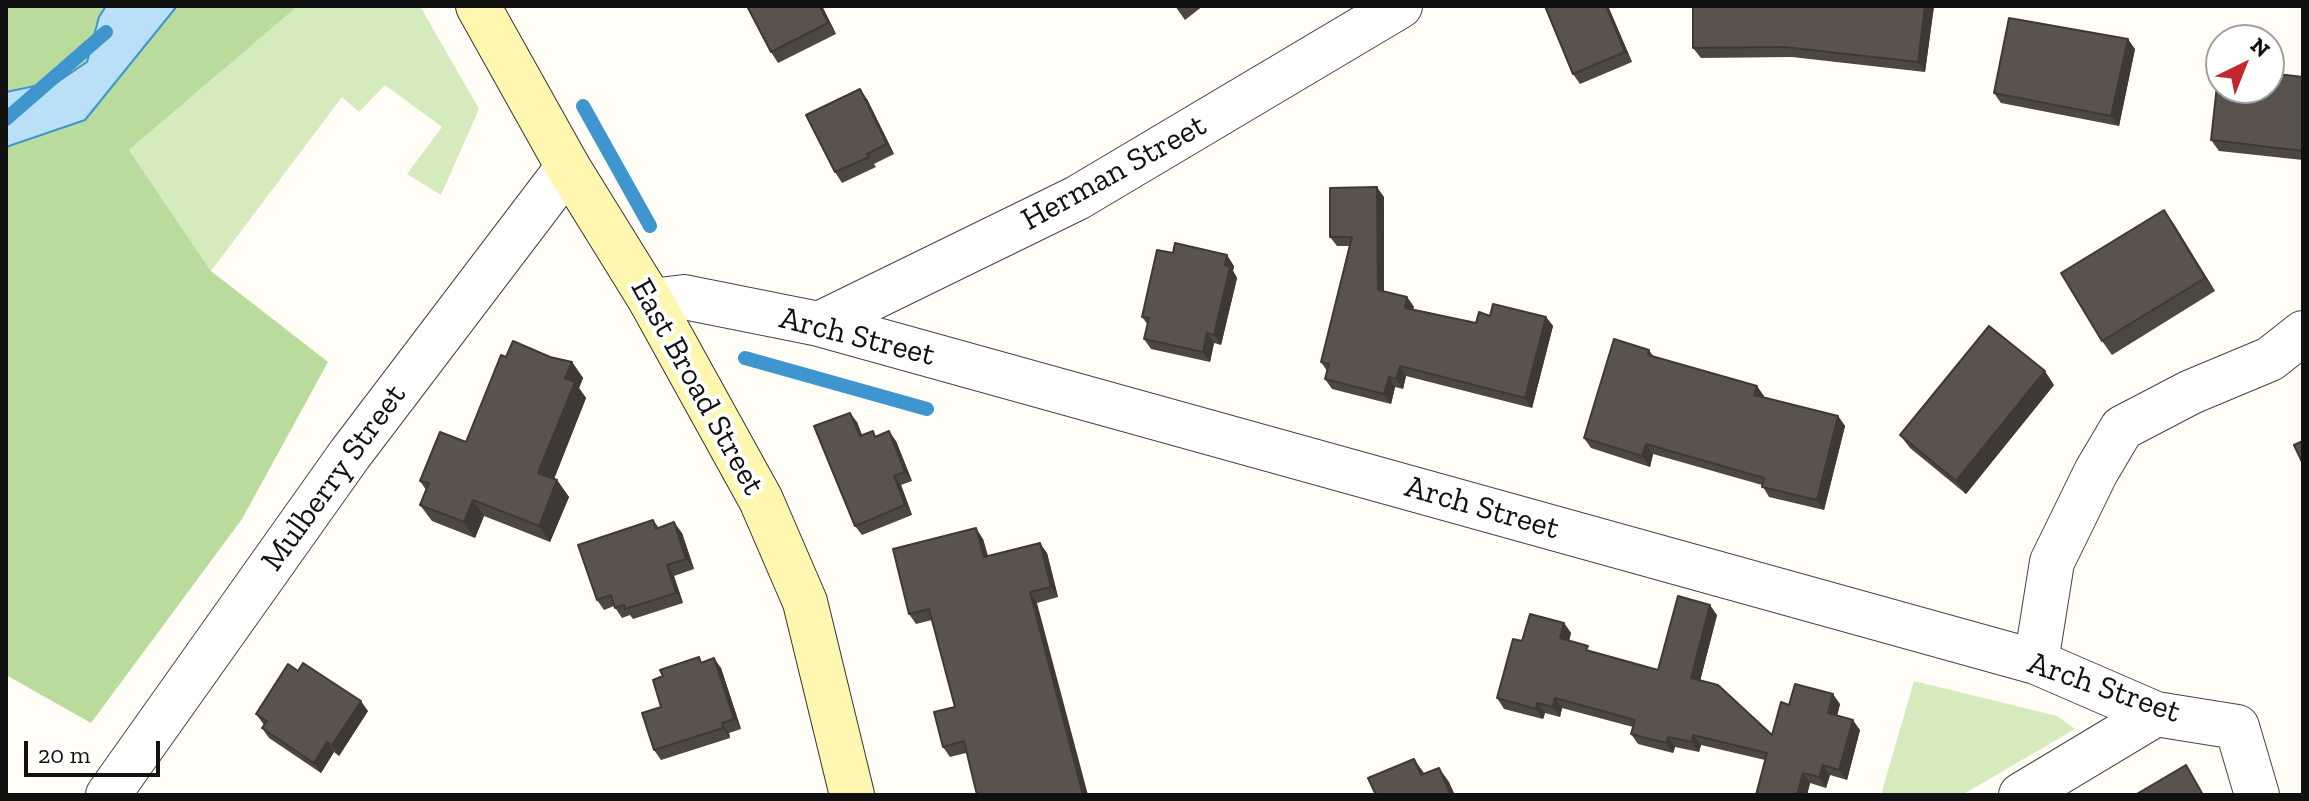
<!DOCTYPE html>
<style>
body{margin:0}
#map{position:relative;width:2309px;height:801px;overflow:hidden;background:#fffdf5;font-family:"Zilla Slab",serif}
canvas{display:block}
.frame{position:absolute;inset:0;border:8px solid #111;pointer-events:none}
.north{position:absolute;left:2205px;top:24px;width:80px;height:80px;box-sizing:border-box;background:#fff;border:2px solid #a0a0a0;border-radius:50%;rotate:43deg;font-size:22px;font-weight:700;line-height:32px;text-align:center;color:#111}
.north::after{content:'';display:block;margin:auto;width:28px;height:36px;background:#c4262e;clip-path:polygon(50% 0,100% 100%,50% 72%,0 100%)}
.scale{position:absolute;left:24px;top:741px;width:136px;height:36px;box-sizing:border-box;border:4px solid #111;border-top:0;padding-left:10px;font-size:24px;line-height:28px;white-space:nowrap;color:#111;-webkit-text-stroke:6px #fff;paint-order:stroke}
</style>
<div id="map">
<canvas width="2309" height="801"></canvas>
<div class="frame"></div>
<div class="north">N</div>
<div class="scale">20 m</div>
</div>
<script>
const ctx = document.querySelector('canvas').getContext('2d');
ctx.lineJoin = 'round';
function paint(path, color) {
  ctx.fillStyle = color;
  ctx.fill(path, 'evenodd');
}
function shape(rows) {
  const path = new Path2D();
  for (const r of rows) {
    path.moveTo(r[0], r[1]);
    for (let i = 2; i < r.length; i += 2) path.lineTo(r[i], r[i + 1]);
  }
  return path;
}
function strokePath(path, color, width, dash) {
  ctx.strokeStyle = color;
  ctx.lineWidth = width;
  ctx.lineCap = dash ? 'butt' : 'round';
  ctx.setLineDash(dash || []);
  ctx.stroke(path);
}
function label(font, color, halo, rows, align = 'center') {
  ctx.font = font + ' "Zilla Slab",serif';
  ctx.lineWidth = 8;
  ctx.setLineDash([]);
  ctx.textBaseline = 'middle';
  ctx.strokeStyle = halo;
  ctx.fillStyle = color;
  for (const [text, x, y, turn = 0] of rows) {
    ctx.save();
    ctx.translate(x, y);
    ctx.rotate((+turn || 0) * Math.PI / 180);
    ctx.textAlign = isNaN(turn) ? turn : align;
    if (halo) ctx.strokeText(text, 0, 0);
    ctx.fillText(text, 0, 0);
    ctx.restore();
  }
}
paint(shape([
 [298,6,420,6,479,109,441,195,407,174,442,127,385,85,359,112,342,97,211,271,129,150],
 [1914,681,2057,716,2075,729,1962,795,1881,795]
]), '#d5ebbd');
paint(shape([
 [6,6,298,6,129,150,211,271,328,362,242,519,91,723,6,675]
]), '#b9dc9c');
const water = shape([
 [106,6,177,6,85,120,6,147,6,92,59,81,87,62,99,17,106,6]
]);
paint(water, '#b9e0f7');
strokePath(water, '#3f96cf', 2);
strokePath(shape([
 [583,106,650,226],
 [6,119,106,32],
 [745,358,927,409]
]), '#3f96cf', 14);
const street = shape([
 [651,301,684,297,819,324,2036,662,2156,714,2237,727,2257,795],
 [819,324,1077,198,1400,6],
 [2036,662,2052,562,2096,472,2122,428,2191,392,2270,359,2303,333],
 [108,795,350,454,568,167],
 [2021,795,2156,714]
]);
const secondary = shape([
 [478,6,568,167,651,301,761,500,805,602,852,795]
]);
strokePath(street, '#444', 46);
strokePath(secondary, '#333', 46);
strokePath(street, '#fff', 44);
strokePath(secondary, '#fff6b0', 44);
paint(shape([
 [747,6,822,6,836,34,778,63,771,52],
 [1175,6,1203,6,1185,20],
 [1608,6,1632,62,1580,84,1573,74],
 [1693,6,1934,6,1925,72,1792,57,1701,58,1693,48],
 [2135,49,2119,126,2001,103,1994,93],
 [2303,77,2303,160,2219,151,2211,140],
 [867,99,894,154,874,164,876,167,842,183,835,172],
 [1384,197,1384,292,1407,297,1414,307,1413,309,1476,323,1490,316,1546,317,1553,326,1532,408,1406,376,1403,389,1395,387,1391,404,1332,389,1325,379,1327,371,1321,362,1349,246,1337,246,1330,237],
 [2164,210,2215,291,2112,355,2102,341],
 [1234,266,1233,271,1237,278,1221,345,1214,343,1210,362,1151,349,1144,339,1148,325,1142,317],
 [1649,350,1654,357,1764,396,1763,397,1838,416,1845,426,1824,510,1769,497,1762,485,1653,454,1650,467,1591,448,1584,438],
 [506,357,550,357,572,362,583,378,579,388,586,398,554,479,557,480,569,497,550,542,484,516,475,538,432,521,420,505,426,490,420,481,466,442],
 [2054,385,1966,494,1910,448,1900,435],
 [857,422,862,435,876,436,896,441,912,481,901,485,912,515,862,535,855,526],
 [653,520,659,528,682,533,694,569,674,576,683,603,633,619,630,615,622,618,614,606,604,610,597,600],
 [983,539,988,556,1047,553,1058,597,1037,603,966,753,950,757,943,747,955,707,932,620,916,624,909,614],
 [1717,615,1700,681,1772,735,1789,705,1840,704,1837,716,1860,730,1847,780,1830,775,1826,788,1810,783,1807,795,1756,795,1765,760,1701,745,1699,752,1675,747,1673,753,1638,744,1631,734,1633,727,1562,708,1560,717,1545,713,1543,719,1504,709,1497,698,1522,641,1564,623,1571,633,1569,641,1592,652,1658,670],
 [703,663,721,668,741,729,729,733,730,738,661,760,654,750,661,707],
 [368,711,339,756,334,752,321,773,269,738,262,728,264,725,256,714]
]), '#4d4742');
paint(shape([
 [820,6,822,6,836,34,828,23],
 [1606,6,1608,6,1632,62,1625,52],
 [1925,6,1934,6,1925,72,1918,62],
 [2128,39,2135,49,2119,126,2111,116],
 [860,89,867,99,894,154,887,144],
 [1377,187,1384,197,1384,300,1378,290],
 [2164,210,2174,224,2215,291,2205,278],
 [1227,255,1234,266,1233,271,1237,278,1221,345,1214,335],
 [1407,297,1414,307,1411,317,1405,308],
 [1546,317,1553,326,1532,408,1525,398],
 [1207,333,1214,343,1210,362,1203,352],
 [572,362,583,378,579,388,586,398,550,489,538,473,565,378],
 [1400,366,1406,376,1403,389,1396,379],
 [2045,371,2054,385,1966,494,1956,481],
 [1389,377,1395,387,1391,404,1384,394],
 [1757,386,1764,396,1761,405,1754,395],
 [850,413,857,422,866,446,860,436],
 [1838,416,1845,426,1824,510,1817,500],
 [889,431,896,441,912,481,905,472],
 [1646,444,1653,454,1650,467,1642,456],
 [894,476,901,485,912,515,905,505],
 [557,480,569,497,550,542,539,526],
 [473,500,484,516,475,538,464,522],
 [674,522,682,533,694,569,686,559],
 [976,528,983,539,991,567,984,557],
 [1040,543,1047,553,1058,597,1051,587],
 [667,565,674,576,683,603,676,593],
 [1030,592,1037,603,1088,795,1083,795],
 [1710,605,1717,615,1698,689,1691,678],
 [1564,623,1571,633,1567,648,1560,638],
 [714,658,721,668,741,729,734,719],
 [1833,694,1840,704,1835,724,1828,713],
 [1555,698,1562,708,1560,717,1553,707],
 [361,701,368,711,339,756,332,745],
 [1537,703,1545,713,1543,719,1536,709],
 [1853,720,1860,730,1847,780,1839,770],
 [722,723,729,733,730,738,723,728],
 [1693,735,1701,745,1699,752,1692,742],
 [1668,737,1675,747,1673,753,1666,743],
 [327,742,334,752,321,773,314,763],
 [1414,759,1424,773,1431,789,1421,775],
 [1823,765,1830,775,1826,788,1819,777],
 [1439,768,1449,782,1455,795,1451,795],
 [1803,773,1810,783,1807,795,1797,795]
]), '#3f3936');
const building = shape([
 [747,6,820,6,828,23,771,52,747,6],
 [1545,6,1606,6,1625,52,1573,74,1545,6],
 [1693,6,1925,6,1918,62,1784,47,1693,48,1693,6],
 [2009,18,2128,39,2111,116,1994,93,2009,18],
 [2219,67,2221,67,2221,88,2269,88,2269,73,2303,77,2303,151,2211,140,2219,67],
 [860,89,887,144,867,154,869,157,835,172,806,115,860,89],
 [1377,187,1378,290,1407,297,1405,308,1476,323,1479,312,1490,316,1493,304,1546,317,1525,398,1400,366,1396,379,1389,377,1384,394,1325,379,1329,364,1321,362,1352,237,1330,237,1330,188,1377,187],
 [2164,210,2205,278,2102,341,2061,273,2164,210],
 [1175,243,1227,255,1225,265,1230,267,1214,335,1207,333,1203,352,1144,339,1149,318,1142,317,1157,250,1173,253,1175,243],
 [1989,326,2045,371,1956,481,1900,435,1989,326],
 [1614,339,1649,350,1648,355,1757,386,1754,395,1838,416,1817,500,1762,487,1764,478,1646,444,1642,456,1584,438,1614,339],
 [513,341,550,357,572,362,565,378,575,382,538,473,557,480,539,526,473,500,464,522,420,505,429,483,420,481,440,432,466,442,501,355,506,357,513,341],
 [850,413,860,436,873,431,875,437,889,431,905,472,894,476,905,505,855,526,814,426,850,413],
 [2303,441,2303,464,2294,445,2303,441],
 [653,520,656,529,674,522,686,559,667,565,676,593,625,609,624,605,615,608,611,595,597,600,578,545,653,520],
 [976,528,984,557,1040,543,1051,587,1030,592,1083,795,977,795,964,741,943,747,934,712,955,707,929,609,909,614,893,549,976,528],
 [1678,596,1710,605,1691,678,1718,685,1772,735,1781,702,1789,705,1795,684,1833,694,1828,713,1853,720,1839,770,1823,765,1819,777,1803,773,1797,795,1756,795,1767,753,1693,735,1692,742,1668,737,1666,743,1631,734,1635,720,1555,698,1553,707,1537,703,1536,709,1497,698,1513,639,1522,641,1530,614,1564,623,1560,638,1588,646,1586,650,1658,670,1678,596],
 [699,657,701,663,714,658,734,719,722,723,723,728,654,750,642,713,661,707,653,680,663,676,660,670,699,657],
 [303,663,361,701,332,745,327,742,314,763,262,728,267,721,256,714,288,664,298,671,303,663],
 [1414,759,1421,775,1439,768,1451,795,1376,795,1368,778,1414,759],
 [2186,765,2203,795,2135,795,2186,765]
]);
paint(building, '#5a524d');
strokePath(building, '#3f3936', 2);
label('32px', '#111', '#fff', [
 ["Herman Street",1114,173,-29],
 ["Arch Street",857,337,14],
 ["East Broad Street",697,387,61],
 ["Mulberry Street",334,478,-54],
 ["Arch Street",1482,508,16],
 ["Arch Street",2104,688,19]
]);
</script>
